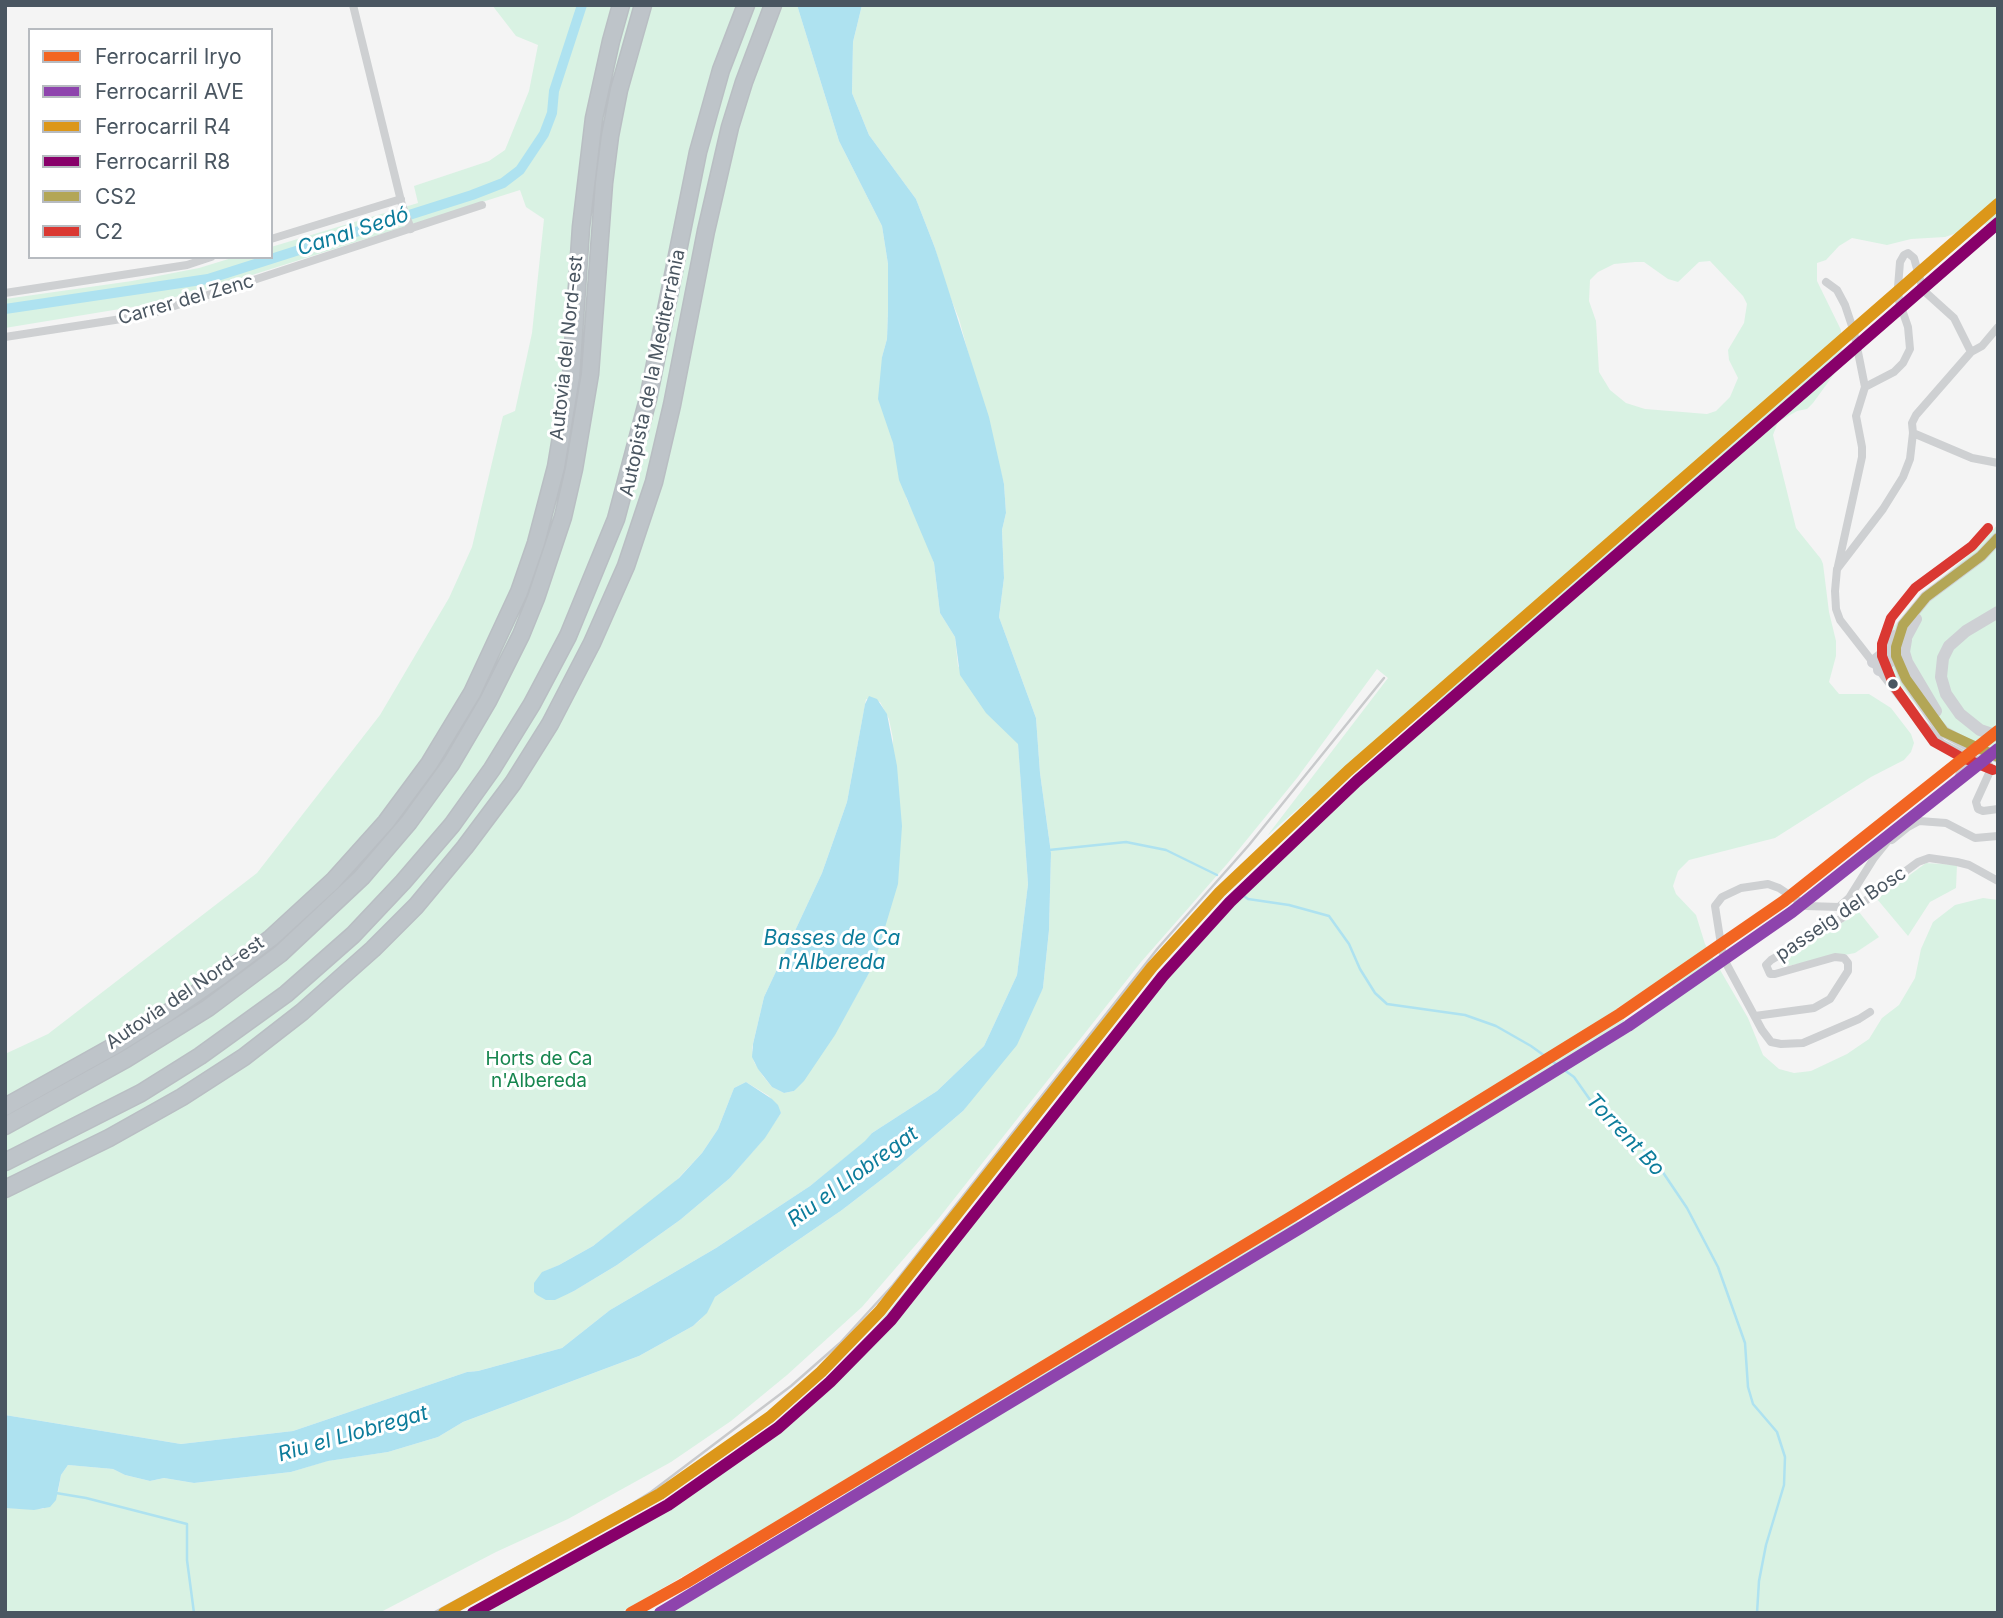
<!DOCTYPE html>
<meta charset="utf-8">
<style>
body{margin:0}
#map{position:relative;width:2003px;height:1618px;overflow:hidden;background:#f4f4f4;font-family:Inter,sans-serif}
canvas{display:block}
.frame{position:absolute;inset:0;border:7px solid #4a5661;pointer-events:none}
.legend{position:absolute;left:28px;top:28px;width:245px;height:231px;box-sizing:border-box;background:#fff;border:2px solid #b7bbc0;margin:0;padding:9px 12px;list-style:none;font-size:21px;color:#4a5661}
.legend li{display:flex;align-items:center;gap:14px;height:35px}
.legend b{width:35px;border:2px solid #b7bbc0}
</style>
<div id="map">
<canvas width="2003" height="1618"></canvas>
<div class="frame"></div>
<ul class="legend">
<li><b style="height:9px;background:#f26522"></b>Ferrocarril Iryo</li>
<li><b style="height:9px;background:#8e44ad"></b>Ferrocarril AVE</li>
<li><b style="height:9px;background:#dc971a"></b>Ferrocarril R4</li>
<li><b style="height:9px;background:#88006a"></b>Ferrocarril R8</li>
<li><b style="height:9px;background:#b3a656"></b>CS2</li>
<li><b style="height:9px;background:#da3832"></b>C2</li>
</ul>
</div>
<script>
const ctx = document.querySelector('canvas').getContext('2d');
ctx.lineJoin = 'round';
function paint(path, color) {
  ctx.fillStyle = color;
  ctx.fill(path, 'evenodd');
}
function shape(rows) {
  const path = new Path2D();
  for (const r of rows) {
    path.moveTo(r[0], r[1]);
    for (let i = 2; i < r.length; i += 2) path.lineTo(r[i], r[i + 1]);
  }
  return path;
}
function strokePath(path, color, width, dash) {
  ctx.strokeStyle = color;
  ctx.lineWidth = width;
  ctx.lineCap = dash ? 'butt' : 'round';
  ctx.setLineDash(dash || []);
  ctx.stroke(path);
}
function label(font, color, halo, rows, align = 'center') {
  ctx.font = font + ' Inter,sans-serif';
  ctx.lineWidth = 6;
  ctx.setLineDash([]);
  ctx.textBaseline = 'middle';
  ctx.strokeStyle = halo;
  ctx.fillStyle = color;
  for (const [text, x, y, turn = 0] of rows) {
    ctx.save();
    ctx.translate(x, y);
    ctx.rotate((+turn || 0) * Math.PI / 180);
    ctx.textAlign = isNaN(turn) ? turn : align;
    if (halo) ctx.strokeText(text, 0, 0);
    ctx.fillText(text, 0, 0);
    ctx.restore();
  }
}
paint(shape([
 [492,5,797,5,839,141,882,226,888,264,888,311,887,339,882,357,893,443,907,500,921,527,934,563,940,613,955,637,958,666,1018,743,1028,884,1017,975,984,1046,937,1091,872,1133,866,1141,810,1186,716,1248,610,1310,562,1348,478,1371,467,1372,293,1431,181,1444,5,1415,5,1054,48,1034,257,873,380,715,449,598,472,547,503,416,515,411,532,333,544,219,526,207,520,190,208,289,138,306,5,328,5,299,132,281,199,268,235,257,271,257,271,247,418,203,414,186,489,161,505,150,529,91,538,45,516,36],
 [866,699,880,702,889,719,893,739,874,964,836,1031,794,1091,784,1093,772,1087,763,1076,754,1062,752,1048,764,997,822,873,847,802],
 [746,1082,769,1096,781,1113,761,1142,730,1178,680,1220,617,1265,574,1291,551,1300,543,1272,559,1265,593,1246,671,1186,702,1153,718,1129,734,1088],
 [862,5,1998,5,1998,229,1984,224,1945,237,1911,239,1887,245,1852,238,1839,246,1826,260,1817,263,1817,281,1841,330,1842,356,1837,370,1813,403,1807,409,1797,411,1778,422,1773,435,1796,528,1821,559,1823,564,1829,612,1836,641,1836,656,1829,682,1839,694,1869,694,1891,708,1911,734,1914,743,1911,752,1904,760,1871,777,1775,838,1689,860,1678,871,1673,886,1676,894,1696,915,1705,944,1748,1018,1763,1055,1779,1069,1794,1073,1811,1071,1847,1054,1869,1039,1882,1018,1899,1005,1915,978,1921,949,1933,922,1955,905,1983,898,1998,900,1998,1613,663,1613,730,1575,848,1499,839,1485,620,1613,475,1613,616,1536,733,1460,792,1414,854,1353,1001,1176,1180,952,1249,878,1437,705,1429,694,1267,836,1388,678,1377,669,1297,778,1227,864,1141,962,939,1218,862,1307,787,1375,731,1421,671,1462,568,1519,496,1552,379,1613,5,1613,5,1508,43,1509,58,1492,61,1475,68,1465,113,1469,125,1475,150,1481,164,1478,194,1483,291,1472,327,1461,388,1452,438,1437,463,1422,639,1356,693,1326,700,1320,715,1297,842,1210,894,1170,963,1111,1043,988,1049,930,1051,853,1040,773,1036,718,999,617,1004,578,1002,530,1006,513,1004,484,959,319,945,284,935,248,916,199,869,135,852,93,853,42],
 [1710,261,1743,296,1747,304,1744,323,1728,350,1729,360,1738,378,1730,397,1716,411,1707,414,1645,409,1626,403,1610,390,1599,372,1596,321,1589,301,1590,280,1598,272,1614,264,1635,262,1644,262,1668,279,1678,282,1699,262],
 [1667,978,1677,994,1626,1024,1617,1008],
 [1451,1113,1461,1130,1300,1226,1291,1210],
 [1998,524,1998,759,1958,748,1927,719,1885,665,1886,643,1892,628,1937,582,1979,546],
 [1926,863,1957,865,1956,888,1930,902,1908,936,1877,899],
 [1859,912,1879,937,1855,953,1782,967,1780,962]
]), '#d9f2e3');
paint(shape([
 [797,5,862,5,853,42,852,93,869,135,916,199,935,248,989,417,1004,484,1006,513,1002,530,1004,578,999,617,1036,718,1040,773,1051,853,1049,930,1043,988,1017,1045,963,1111,894,1170,842,1210,715,1297,707,1313,693,1326,639,1356,463,1422,438,1437,388,1452,328,1461,291,1472,194,1483,164,1478,150,1481,125,1475,113,1469,68,1465,61,1475,56,1500,50,1507,34,1510,5,1508,5,1415,181,1444,293,1431,467,1372,478,1371,562,1348,610,1310,716,1248,810,1186,865,1141,872,1133,937,1091,984,1046,1017,975,1028,884,1018,744,986,713,960,675,955,637,940,613,934,563,899,480,893,443,878,399,882,357,887,339,888,311,888,264,882,226,839,141],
 [869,696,877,699,887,714,897,766,902,826,898,884,874,964,835,1035,804,1081,794,1091,784,1093,772,1087,758,1069,752,1057,753,1044,764,997,822,873,847,802,865,704],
 [746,1082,772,1099,778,1105,781,1113,765,1138,730,1178,680,1220,617,1265,574,1291,555,1300,546,1300,537,1295,534,1292,534,1283,542,1272,559,1265,593,1246,679,1178,702,1153,718,1129,734,1088]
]), '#aee2f0');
strokePath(shape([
 [1049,850,1126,842,1166,850,1217,875],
 [1236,890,1248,899,1289,905,1329,916,1349,944,1360,969,1375,993,1387,1004,1465,1015,1496,1026,1531,1046,1574,1077,1593,1104,1628,1132,1660,1168,1687,1208,1718,1267,1745,1343,1748,1387,1753,1404,1777,1432,1785,1457,1784,1485,1766,1545,1759,1581,1757,1613],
 [56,1493,86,1498,187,1524,187,1560,194,1613]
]), '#aee2f0', 2.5);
strokePath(shape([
 [5,309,208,279,472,195,503,183,520,170,544,134,552,113,554,91,582,5]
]), '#aee2f0', 10);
const highway = shape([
 [5,1107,116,1045,166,1014,221,976,271,938,333,881,386,822,429,764,472,693,519,592,536,543,556,467,571,377,581,227,594,118,611,41,621,5],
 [5,1126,126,1059,208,1008,280,954,362,877,409,822,451,764,488,701,521,635,536,598,563,517,574,469,590,374,604,183,610,136,619,90,643,5],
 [5,1162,141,1093,200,1056,286,994,353,935,403,882,452,825,492,769,532,704,568,636,616,519,648,399,698,152,721,70,746,5],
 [5,1189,109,1138,182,1097,244,1057,302,1012,373,949,416,906,465,847,513,783,550,724,592,643,626,566,654,482,672,405,706,231,730,127,744,82,773,5]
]);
strokePath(highway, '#b9bec3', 19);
strokePath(shape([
 [353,5,402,205,411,229],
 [271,239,401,199],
 [1826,282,1837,290,1845,305,1854,332,1865,387,1856,416,1862,447,1862,457,1838,566],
 [5,293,187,265,211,257],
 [5,337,147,315,482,205],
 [1865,387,1894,372,1903,363,1910,349,1908,327,1899,301,1898,287,1900,262,1904,255,1908,253,1914,258,1923,290,1954,318,1971,352],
 [1913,433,1972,458,1998,463],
 [1967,756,1989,765,1991,769,1976,802,1978,809,1983,811,1998,809],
 [1892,840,1908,827,1919,821,1946,823,1975,838,1998,836],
 [1870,1012,1859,1019,1803,1043,1781,1044,1771,1042,1762,1030,1727,965,1722,951,1715,906,1722,897,1741,888,1768,884,1779,888,1806,906,1839,907,1849,898,1874,858,1904,821,1948,789,1958,778,1967,756,1942,743,1914,715,1840,620,1836,609,1835,591,1837,569,1883,509,1903,477,1910,459,1913,433,1912,423,1916,415,1971,352,1982,346,1998,327],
 [1755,1016,1814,1008,1830,999,1848,971,1848,963,1844,958,1835,957,1775,974,1770,974,1766,965,1771,960,1842,918,1918,862,1929,858,1957,862,1969,865,1998,881]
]), '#ced0d2', 8);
strokePath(shape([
 [1998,538,1981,556,1926,597,1903,625,1896,647,1896,656,1906,679,1937,724,1944,732,1968,745,1998,757],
 [1998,612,1966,631,1949,646,1943,658,1941,677,1946,694,1960,714,1980,730,1998,736],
 [1906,640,1904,652,1907,662,1936,711],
 [1873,662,1883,654,1894,636],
 [1879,670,1896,656,1916,619]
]), '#ced0d4', 12);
strokePath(highway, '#bec4c9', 16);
strokePath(shape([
 [433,1613,614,1515,651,1492,791,1386,840,1343,893,1285,1158,948,1249,845,1384,678]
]), '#c9cacc', 2.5);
strokePath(shape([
 [1998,538,1981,556,1926,597,1903,625,1896,647,1896,656,1906,679,1944,732,1998,757]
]), '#b3a656', 10);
strokePath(shape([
 [1988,528,1972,546,1915,588,1891,618,1882,644,1882,656,1894,686,1934,742,1961,757,1993,770]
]), '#da3832', 10);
strokePath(shape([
 [631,1613,685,1583,1293,1216,1620,1014,1784,901,1998,731]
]), '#f26522', 12);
strokePath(shape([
 [660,1613,1300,1228,1628,1026,1792,912,1998,749]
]), '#8e44ad', 12);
strokePath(shape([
 [444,1613,660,1494,770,1417,821,1372,880,1311,1152,967,1220,892,1348,771,1998,204]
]), '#dc971a', 12);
strokePath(shape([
 [473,1613,668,1505,778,1428,830,1382,891,1320,1163,976,1230,902,1357,781,1998,223]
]), '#88006a', 12);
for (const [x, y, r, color] of [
 [1893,684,6,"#4a5661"]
]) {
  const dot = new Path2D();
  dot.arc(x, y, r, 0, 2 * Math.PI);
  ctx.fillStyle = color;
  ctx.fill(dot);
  strokePath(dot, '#fff', 2.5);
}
label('19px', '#4a5661', '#fff', [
 ["Carrer del Zenc",186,300,-16],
 ["Autovia del Nord-est",567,348,-84],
 ["Autopista de la Mediterrània",653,373,-78],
 ["passeig del Bosc",1841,914,-34],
 ["Autovia del Nord-est",185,993,-34]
]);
label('19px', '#17864f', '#fff', [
 ["Horts de Ca",539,1059],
 ["n'Albereda",539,1081]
]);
label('italic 21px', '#0c7c9b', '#fff', [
 ["Canal Sedó",353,232,-18],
 ["Basses de Ca",832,939],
 ["n'Albereda",832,963],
 ["Torrent Bo",1625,1135,47],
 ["Riu el Llobregat",853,1177,-36],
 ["Riu el Llobregat",353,1434,-16]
]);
</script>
